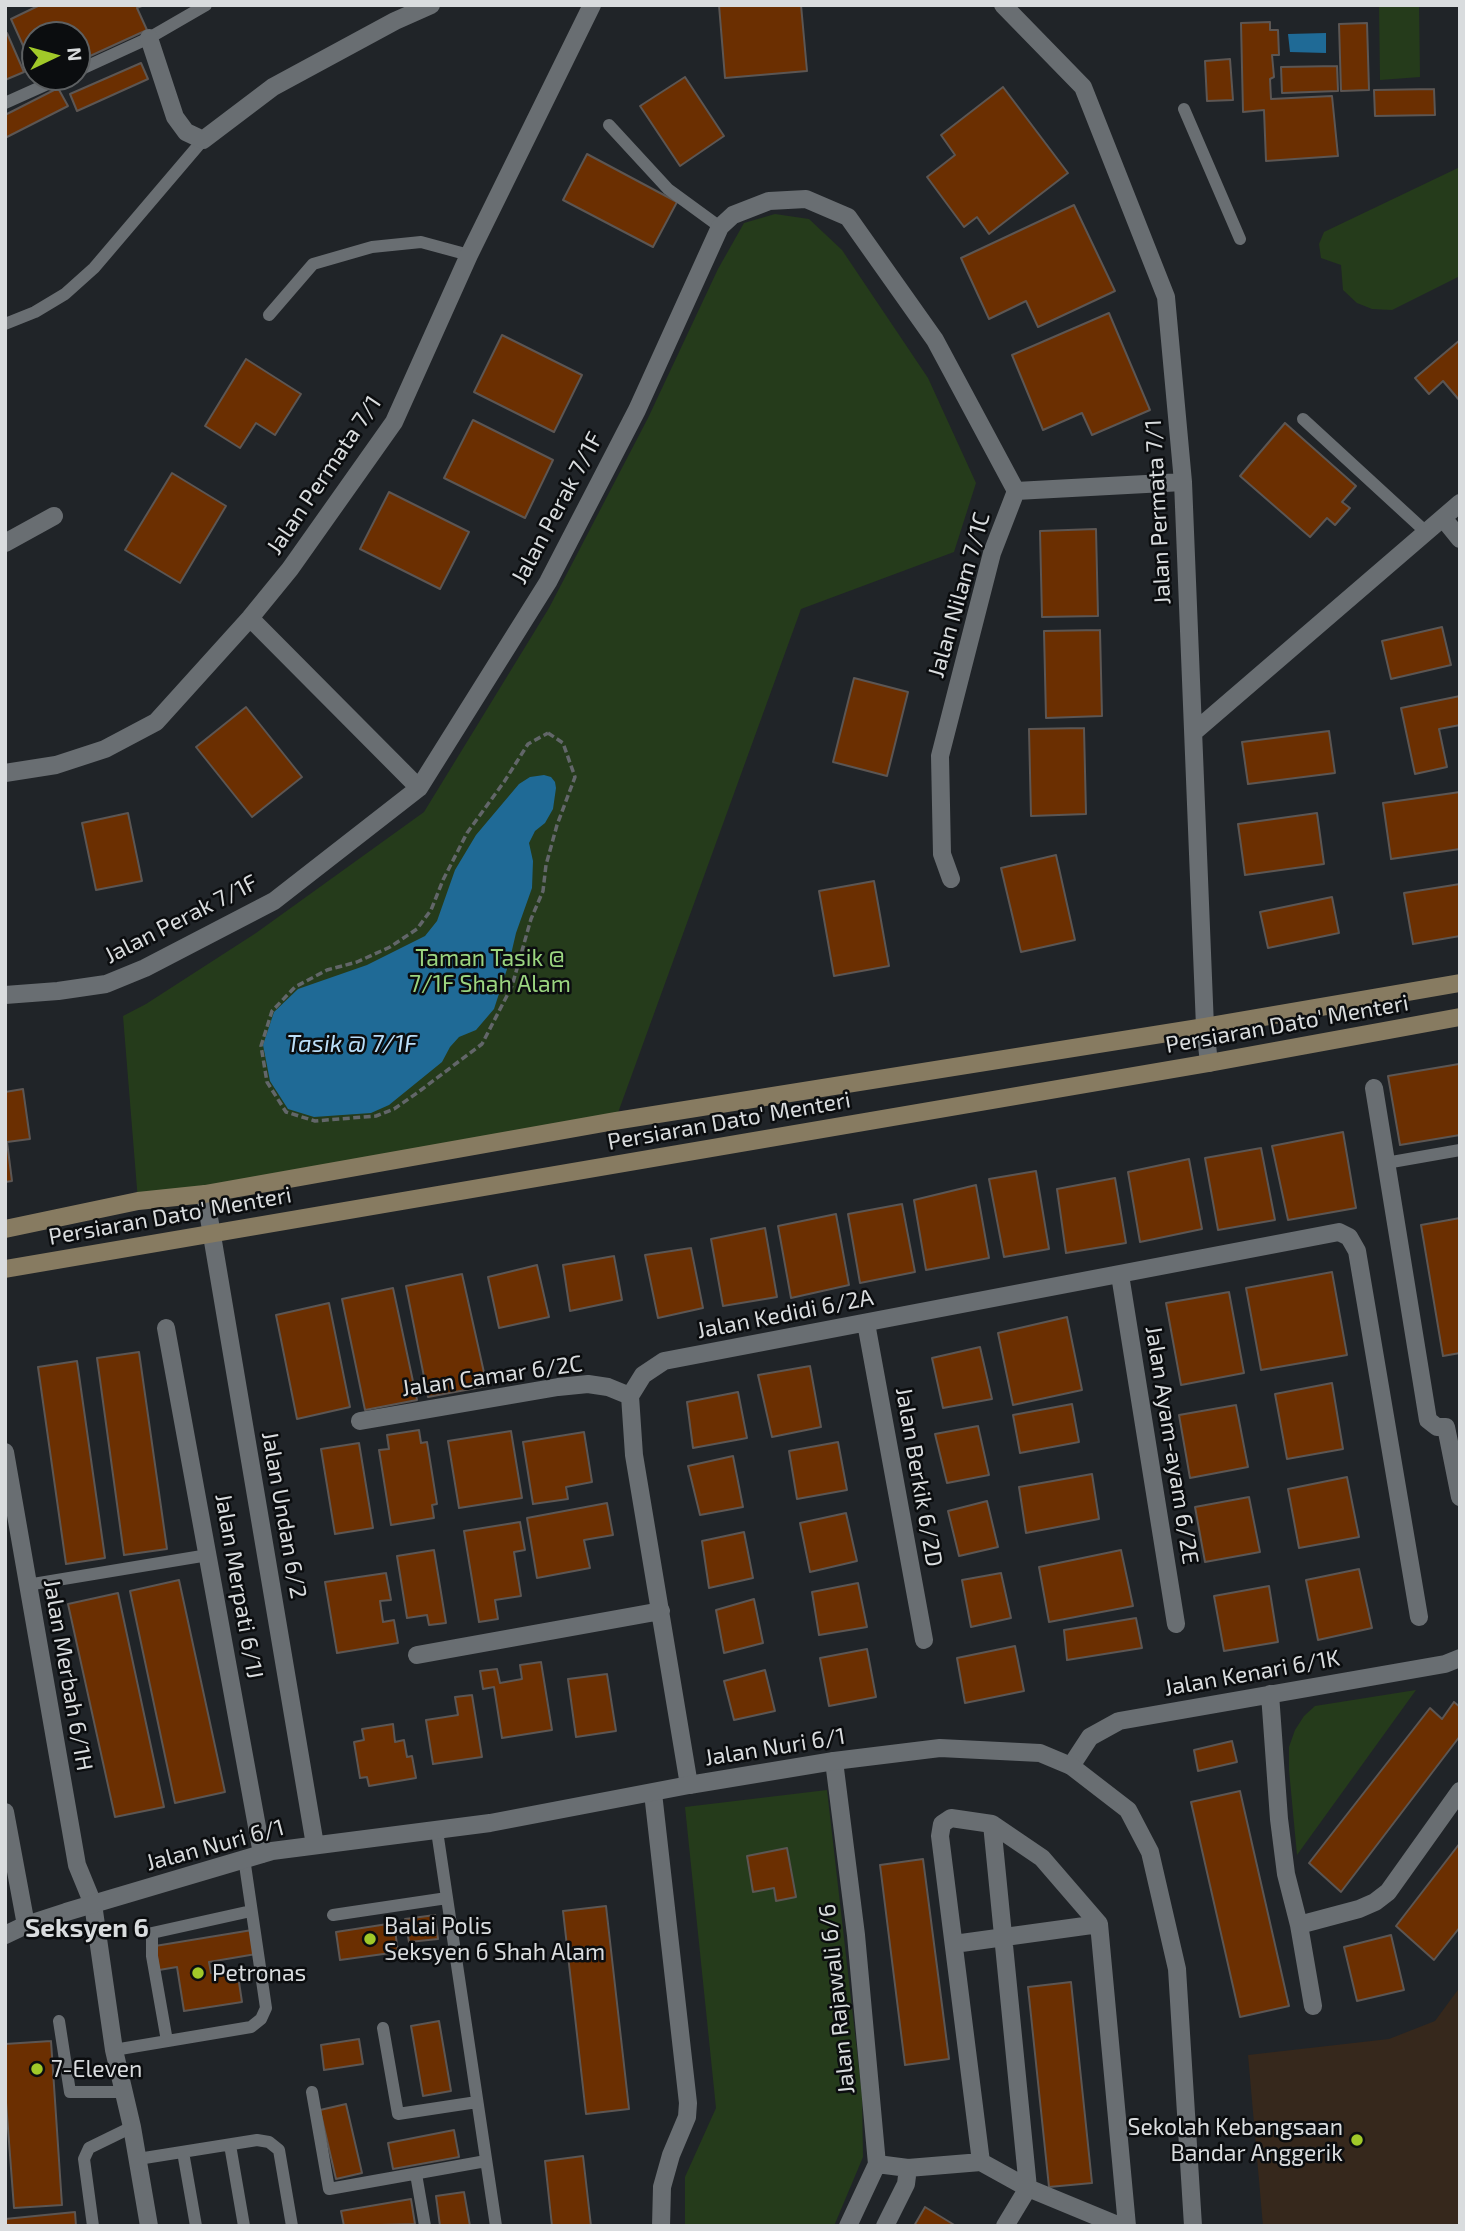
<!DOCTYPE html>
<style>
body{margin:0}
#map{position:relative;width:1465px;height:2231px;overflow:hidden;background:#202428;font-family:"Exo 2",sans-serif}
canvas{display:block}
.frame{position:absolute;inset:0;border:7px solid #d9dcde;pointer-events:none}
.north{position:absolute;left:21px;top:21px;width:70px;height:70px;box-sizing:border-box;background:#0b0d0f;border:2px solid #5d6062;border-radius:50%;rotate:85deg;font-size:19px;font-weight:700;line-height:28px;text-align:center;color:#d9dcde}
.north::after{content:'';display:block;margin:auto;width:24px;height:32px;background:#a1c929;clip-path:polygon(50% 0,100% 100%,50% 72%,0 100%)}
</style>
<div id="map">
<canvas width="1465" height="2231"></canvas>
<div class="frame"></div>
<div class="north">N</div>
</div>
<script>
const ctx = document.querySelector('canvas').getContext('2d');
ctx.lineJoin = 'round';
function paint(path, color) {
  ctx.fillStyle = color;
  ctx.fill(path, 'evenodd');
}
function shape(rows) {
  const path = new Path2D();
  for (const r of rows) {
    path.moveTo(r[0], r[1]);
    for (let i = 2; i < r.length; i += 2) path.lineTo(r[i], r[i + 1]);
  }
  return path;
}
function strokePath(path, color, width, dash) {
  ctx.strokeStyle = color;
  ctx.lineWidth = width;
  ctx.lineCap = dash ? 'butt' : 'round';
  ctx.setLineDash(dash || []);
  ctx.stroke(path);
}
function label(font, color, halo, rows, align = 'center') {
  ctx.font = font + ' "Exo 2",sans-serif';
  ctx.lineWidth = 5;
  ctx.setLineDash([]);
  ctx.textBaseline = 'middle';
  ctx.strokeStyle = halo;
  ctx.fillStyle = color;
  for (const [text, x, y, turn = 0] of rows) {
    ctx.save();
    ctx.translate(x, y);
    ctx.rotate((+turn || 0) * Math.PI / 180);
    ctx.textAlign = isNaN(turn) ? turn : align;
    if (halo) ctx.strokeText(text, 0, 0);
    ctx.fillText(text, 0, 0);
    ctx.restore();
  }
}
paint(shape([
 [1460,1987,1460,2226,1263,2226,1248,2055,1389,2039,1435,2021]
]), '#36281c');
paint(shape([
 [1379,5,1419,5,1420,77,1380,80],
 [1460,167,1460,276,1392,310,1372,309,1357,303,1343,290,1341,265,1321,258,1319,244,1324,232],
 [775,214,809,219,842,250,928,378,976,483,954,552,801,609,615,1121,138,1201,123,1016,146,1004,256,933,424,812,549,608,648,418,718,269,744,223],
 [1416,1690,1297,1855,1289,1770,1289,1747,1295,1730,1304,1716,1315,1706],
 [827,1790,862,2095,863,2157,834,2226,685,2226,685,2177,716,2108,685,1807]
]), '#253b1b');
paint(shape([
 [1326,33,1326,53,1290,52,1288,34],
 [544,775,551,777,555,782,556,788,553,809,545,823,535,831,529,843,533,861,532,888,516,933,509,963,494,1009,476,1030,459,1037,450,1047,442,1062,389,1105,371,1113,314,1117,288,1109,270,1081,263,1045,274,1012,298,989,367,965,425,936,437,921,455,870,476,835,519,784,530,777]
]), '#1f6a96');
const building = shape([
 [40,5,144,5,137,8,147,30,77,62,77,35,35,35,35,72,11,19,40,5],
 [719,5,801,5,807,71,725,78,719,5],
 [1270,22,1270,30,1278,30,1279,55,1272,55,1274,77,1270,79,1271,99,1332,96,1338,156,1266,161,1264,110,1243,112,1241,23,1270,22],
 [1367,23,1369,90,1341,91,1339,24,1367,23],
 [7,33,24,72,5,80,5,34,7,33],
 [1230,59,1233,100,1207,101,1205,61,1230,59],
 [141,63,148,79,77,111,70,94,141,63],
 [1337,66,1338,91,1282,93,1281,67,1337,66],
 [685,77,724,136,680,166,640,106,685,77],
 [1003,87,1068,173,989,234,977,217,964,227,927,177,955,155,941,135,1003,87],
 [58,88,68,106,5,138,5,115,58,88],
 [1434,89,1435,115,1375,116,1374,90,1434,89],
 [587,154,677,202,653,247,563,200,587,154],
 [1074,205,1115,291,1038,327,1026,301,989,319,961,258,1074,205],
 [1109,313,1150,410,1092,435,1082,413,1043,430,1012,355,1109,313],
 [502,335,582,375,554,432,474,392,502,335],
 [1460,340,1460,401,1443,381,1429,394,1415,378,1460,340],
 [246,359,301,394,275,435,256,423,240,448,205,426,246,359],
 [473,420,553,460,525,518,444,478,473,420],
 [1285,423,1356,486,1342,502,1350,508,1335,525,1327,518,1310,537,1240,476,1285,423],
 [172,473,226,506,180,583,125,550,172,473],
 [389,492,469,532,440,589,360,549,389,492],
 [1096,529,1098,616,1042,617,1040,531,1096,529],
 [1442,627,1451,665,1391,679,1382,641,1442,627],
 [1100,630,1102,716,1046,718,1044,631,1100,630],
 [854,678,908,692,887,776,833,762,854,678],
 [1460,696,1460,725,1439,729,1447,767,1415,774,1401,708,1460,696],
 [246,707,302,777,252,817,196,747,246,707],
 [1084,728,1086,814,1031,816,1029,729,1084,728],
 [1329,731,1335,773,1248,784,1242,742,1329,731],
 [1460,792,1460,849,1391,859,1383,803,1460,792],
 [128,813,142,881,96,890,82,823,128,813],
 [1317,813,1324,864,1245,875,1238,824,1317,813],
 [1056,855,1075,940,1021,952,1001,868,1056,855],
 [874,881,889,966,834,976,819,891,874,881],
 [1460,884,1460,936,1413,944,1404,893,1460,884],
 [1332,897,1339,933,1268,948,1260,912,1332,897],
 [1459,1064,1460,1135,1400,1145,1388,1076,1459,1064],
 [23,1089,30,1139,7,1142,12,1181,5,1182,5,1092,23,1089],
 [1343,1132,1356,1208,1288,1220,1272,1146,1343,1132],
 [1261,1148,1275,1220,1218,1230,1205,1158,1261,1148],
 [1189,1159,1202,1229,1140,1242,1128,1172,1189,1159],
 [1036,1171,1049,1249,1004,1257,989,1179,1036,1171],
 [1115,1178,1126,1243,1066,1253,1057,1189,1115,1178],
 [976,1185,989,1258,926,1270,914,1200,976,1185],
 [902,1204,915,1272,860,1283,848,1214,902,1204],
 [836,1214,849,1285,791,1298,778,1226,836,1214],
 [1460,1218,1460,1353,1443,1356,1421,1225,1460,1218],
 [765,1228,777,1297,723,1306,711,1239,765,1228],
 [691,1248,703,1308,658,1318,645,1255,691,1248],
 [614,1256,622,1300,570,1311,563,1265,614,1256],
 [537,1265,549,1317,499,1328,488,1277,537,1265],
 [1332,1272,1347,1355,1261,1370,1246,1288,1332,1272],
 [462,1274,487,1386,428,1397,406,1286,462,1274],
 [393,1288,417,1400,365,1410,342,1299,393,1288],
 [1229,1292,1244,1373,1181,1385,1166,1303,1229,1292],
 [329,1303,350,1407,297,1419,276,1315,329,1303],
 [1067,1317,1082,1390,1013,1405,998,1333,1067,1317],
 [980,1347,992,1399,943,1408,932,1358,980,1347],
 [139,1352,167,1549,124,1555,97,1358,139,1352],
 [77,1361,105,1558,66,1564,38,1367,77,1361],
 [810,1366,821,1427,772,1437,758,1375,810,1366],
 [1332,1383,1343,1449,1287,1459,1275,1394,1332,1383],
 [738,1392,747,1438,693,1448,687,1402,738,1392],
 [1072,1404,1079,1442,1020,1453,1013,1415,1072,1404],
 [1236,1405,1248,1467,1190,1478,1179,1415,1236,1405],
 [978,1426,989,1475,947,1483,935,1434,978,1426],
 [419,1430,421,1443,427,1442,437,1504,432,1505,434,1518,391,1525,379,1450,389,1449,387,1435,419,1430],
 [511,1431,522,1498,459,1508,448,1441,511,1431],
 [584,1432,592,1482,566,1487,568,1499,533,1504,523,1442,584,1432],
 [838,1442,847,1490,797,1499,789,1451,838,1442],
 [359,1443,373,1528,335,1534,321,1449,359,1443],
 [733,1456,743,1507,700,1515,688,1466,733,1456],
 [1092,1474,1099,1519,1026,1533,1019,1487,1092,1474],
 [1347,1477,1359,1537,1299,1548,1288,1489,1347,1477],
 [1249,1497,1260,1552,1205,1562,1195,1507,1249,1497],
 [987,1501,998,1547,959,1556,948,1511,987,1501],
 [607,1503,613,1535,584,1540,590,1568,537,1578,527,1518,607,1503],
 [846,1513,857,1561,810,1572,800,1523,846,1513],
 [520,1522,525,1550,514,1552,521,1596,495,1600,498,1619,479,1622,464,1531,520,1522],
 [744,1532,753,1578,709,1588,702,1541,744,1532],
 [434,1550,446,1623,429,1625,427,1615,407,1618,397,1556,434,1550],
 [1121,1550,1133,1606,1049,1622,1039,1567,1121,1550],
 [1359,1569,1372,1628,1318,1640,1306,1580,1359,1569],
 [386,1573,391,1600,380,1601,383,1622,394,1620,398,1643,337,1653,325,1582,386,1573],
 [1001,1573,1011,1618,971,1627,962,1580,1001,1573],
 [179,1580,225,1792,175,1803,130,1591,179,1580],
 [858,1583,867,1627,819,1635,812,1592,858,1583],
 [1269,1586,1278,1642,1224,1651,1214,1596,1269,1586],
 [118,1593,164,1807,115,1817,68,1604,118,1593],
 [754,1599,763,1643,724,1653,716,1610,754,1599],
 [1136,1618,1142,1648,1067,1660,1064,1630,1136,1618],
 [1015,1646,1024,1691,965,1703,957,1658,1015,1646],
 [867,1649,876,1697,829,1706,820,1658,867,1649],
 [541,1662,552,1730,502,1738,494,1687,483,1689,480,1671,497,1669,500,1683,522,1679,520,1665,541,1662],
 [765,1670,775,1711,734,1720,724,1681,765,1670],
 [607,1674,616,1731,576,1737,568,1679,607,1674],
 [472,1695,482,1757,433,1764,426,1720,458,1715,455,1697,472,1695],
 [1454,1702,1460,1707,1460,1736,1341,1892,1309,1863,1430,1708,1442,1719,1454,1702],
 [393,1724,395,1742,404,1740,407,1757,412,1756,416,1778,369,1786,367,1777,360,1778,354,1742,364,1740,362,1729,393,1724],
 [1232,1741,1237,1762,1198,1771,1194,1750,1232,1741],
 [1240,1791,1289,2006,1240,2017,1191,1802,1240,1791],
 [1460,1843,1460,1927,1434,1960,1396,1926,1460,1843],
 [787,1848,796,1897,776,1901,774,1888,753,1892,747,1856,787,1848],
 [923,1859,949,2059,905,2065,880,1865,923,1859],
 [606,1906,629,2109,586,2114,563,1911,606,1906],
 [435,1915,438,1939,409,1942,405,1919,435,1915],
 [394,1923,398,1952,340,1960,336,1932,394,1923],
 [252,1930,256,1954,209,1962,211,1973,237,1969,242,2002,184,2011,177,1967,159,1970,155,1946,252,1930],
 [1391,1935,1404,1990,1357,2001,1344,1947,1391,1935],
 [1071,1982,1092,2183,1049,2187,1028,1987,1071,1982],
 [439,2021,451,2091,423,2096,411,2026,439,2021],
 [359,2039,363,2064,324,2070,321,2045,359,2039],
 [51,2041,62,2205,14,2208,5,2089,5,2044,51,2041],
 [346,2104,362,2173,336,2179,320,2110,346,2104],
 [454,2130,459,2157,393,2169,388,2143,454,2130],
 [583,2156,591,2226,552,2226,545,2161,583,2156],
 [464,2192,470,2226,440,2226,436,2196,464,2192],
 [411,2199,415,2224,344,2226,341,2211,411,2199],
 [925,2207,956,2226,914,2226,925,2207],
 [75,2212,76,2226,5,2226,5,2219,75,2212]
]);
paint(building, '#6b2f01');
strokePath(building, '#5c5653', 2);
strokePath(shape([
 [548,733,563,743,575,777,557,825,546,865,543,891,531,919,512,986,482,1044,417,1093,394,1109,376,1116,315,1121,286,1112,267,1082,261,1046,272,1011,295,987,327,970,357,962,390,947,417,929,431,910,443,880,467,833,504,782,528,744,548,733]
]), '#626669', 3.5, [7, 3.5]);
strokePath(shape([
 [77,71,149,38,206,5],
 [5,103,63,77],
 [1184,109,1240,239],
 [609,125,668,189,720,227],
 [269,315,313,264,372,247,421,242,469,255],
 [5,324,35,312,65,294,94,268,203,140],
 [1303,419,1426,532],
 [1386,1163,1460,1150],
 [27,1585,208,1555],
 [437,1831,496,2226],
 [333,1915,447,1898],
 [59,2021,70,2092,123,2092],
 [383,2028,398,2114,477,2102],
 [167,2041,152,1956,152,1933,251,1911],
 [114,2050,251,2027,261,2019,266,2008,244,1858],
 [312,2092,329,2189,486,2161],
 [230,2145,244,2226],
 [183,2152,196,2226],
 [138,2159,257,2140,269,2142,279,2150,292,2226],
 [416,2174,425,2226],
 [93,2226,84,2159,89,2148,132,2127]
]), '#696e72', 12);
strokePath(shape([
 [1003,5,1083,87,1166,297,1183,482,1205,1027,1209,1063],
 [149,38,175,117,186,132,203,140,273,87,395,21,431,5],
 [1443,518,1460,539],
 [5,543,54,516],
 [250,618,419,788],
 [1194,732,1460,503],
 [5,773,56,765,105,749,156,722,250,618,290,569,394,422,469,255,592,5],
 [951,879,942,854,940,756,992,553,1016,491,1183,482],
 [5,995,58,991,106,984,145,968,274,901,419,788,548,582,637,410,720,227,733,215,769,201,806,199,848,217,935,340,1016,491],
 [1374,1088,1428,1420,1437,1427,1446,1427,1460,1497],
 [1120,1275,1176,1624],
 [866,1323,924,1640],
 [166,1328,262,1854],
 [360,1421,558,1387,588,1384,608,1387,630,1396],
 [5,1452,77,1865,93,1904,114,2050,132,2127,149,2226],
 [417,1655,661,1611],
 [1270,1694,1279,1819,1286,1874,1299,1925,1313,2006],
 [834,1761,856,1935,877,2164,848,2226],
 [1071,1766,1090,1737,1119,1721,1445,1664,1460,1658],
 [689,1785,634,1455,630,1396,643,1375,664,1361,1339,1232,1349,1237,1357,1251,1419,1617],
 [653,1793,688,2103,687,2117,671,2155,662,2187,661,2226],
 [5,1812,26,1925],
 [992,1824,1042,1858,1099,1924,1127,2226],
 [1299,1925,1359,1909,1375,1902,1388,1892,1460,1791],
 [954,1944,1099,1924],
 [981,2162,940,1836,942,1824,951,1818,992,1824,1028,2188,1005,2226],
 [877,2164,908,2168,981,2162,1028,2188,1120,2226],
 [885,2226,906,2184,908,2168]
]), '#696e72', 18);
strokePath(shape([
 [205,1194,315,1845],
 [5,1935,26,1925,66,1912,272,1851,490,1823,689,1785,834,1761,940,1748,1040,1753,1071,1766,1128,1810,1150,1852,1177,1969,1193,2226]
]), '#696e72', 18);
strokePath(shape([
 [5,1229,138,1201,205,1194,615,1121,1205,1027,1460,983],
 [5,1269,1209,1063,1460,1017]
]), '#877b61', 18);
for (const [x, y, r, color] of [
 [370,1939,7,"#a1c929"],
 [198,1973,7,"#a1c929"],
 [37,2069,7,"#a1c929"],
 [1357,2140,7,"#a1c929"]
]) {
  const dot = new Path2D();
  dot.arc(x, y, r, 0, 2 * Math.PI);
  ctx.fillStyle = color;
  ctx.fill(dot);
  strokePath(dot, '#0b0d0f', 2.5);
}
label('23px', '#d9dcde', '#0b0d0f', [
 ["Jalan Permata 7/1",324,475,-56],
 ["Jalan Perak 7/1F",557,508,-62],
 ["Jalan Permata 7/1",1158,512,-93],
 ["Jalan Nilam 7/1C",959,595,-74],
 ["Jalan Perak 7/1F",181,919,-27],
 ["Persiaran Dato' Menteri",1287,1024,-10],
 ["Persiaran Dato' Menteri",729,1121,-10],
 ["Persiaran Dato' Menteri",170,1216,-10],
 ["Jalan Kedidi 6/2A",785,1314,-11],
 ["Jalan Camar 6/2C",492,1376,-8],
 ["Jalan Ayam-ayam 6/2E",1172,1445,81],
 ["Jalan Berkik 6/2D",919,1477,80],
 ["Jalan Undan 6/2",284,1515,80],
 ["Jalan Merpati 6/1J",239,1586,80],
 ["Jalan Kenari 6/1K",1252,1673,-10],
 ["Jalan Merbah 6/1H",68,1675,80],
 ["Jalan Nuri 6/1",775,1747,-9],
 ["Jalan Nuri 6/1",215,1845,-15],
 ["Jalan Rajawali 6/6",837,1999,-96]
]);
label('23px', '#9bd580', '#0b0d0f', [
 ["Taman Tasik @",490,958],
 ["7/1F Shah Alam",490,984]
]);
label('23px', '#d9dcde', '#0b0d0f', [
 ["Balai Polis",384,1926],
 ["Seksyen 6 Shah Alam",384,1952],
 ["Petronas",212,1973],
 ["7-Eleven",51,2069],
 ["Sekolah Kebangsaan",1343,2127,"right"],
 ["Bandar Anggerik",1343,2153,"right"]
], 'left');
label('italic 24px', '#bbdef8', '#0b0d0f', [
 ["Tasik @ 7/1F",352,1044]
]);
label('bold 26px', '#d9dcde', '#0b0d0f', [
 ["Seksyen 6",87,1928]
]);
</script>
